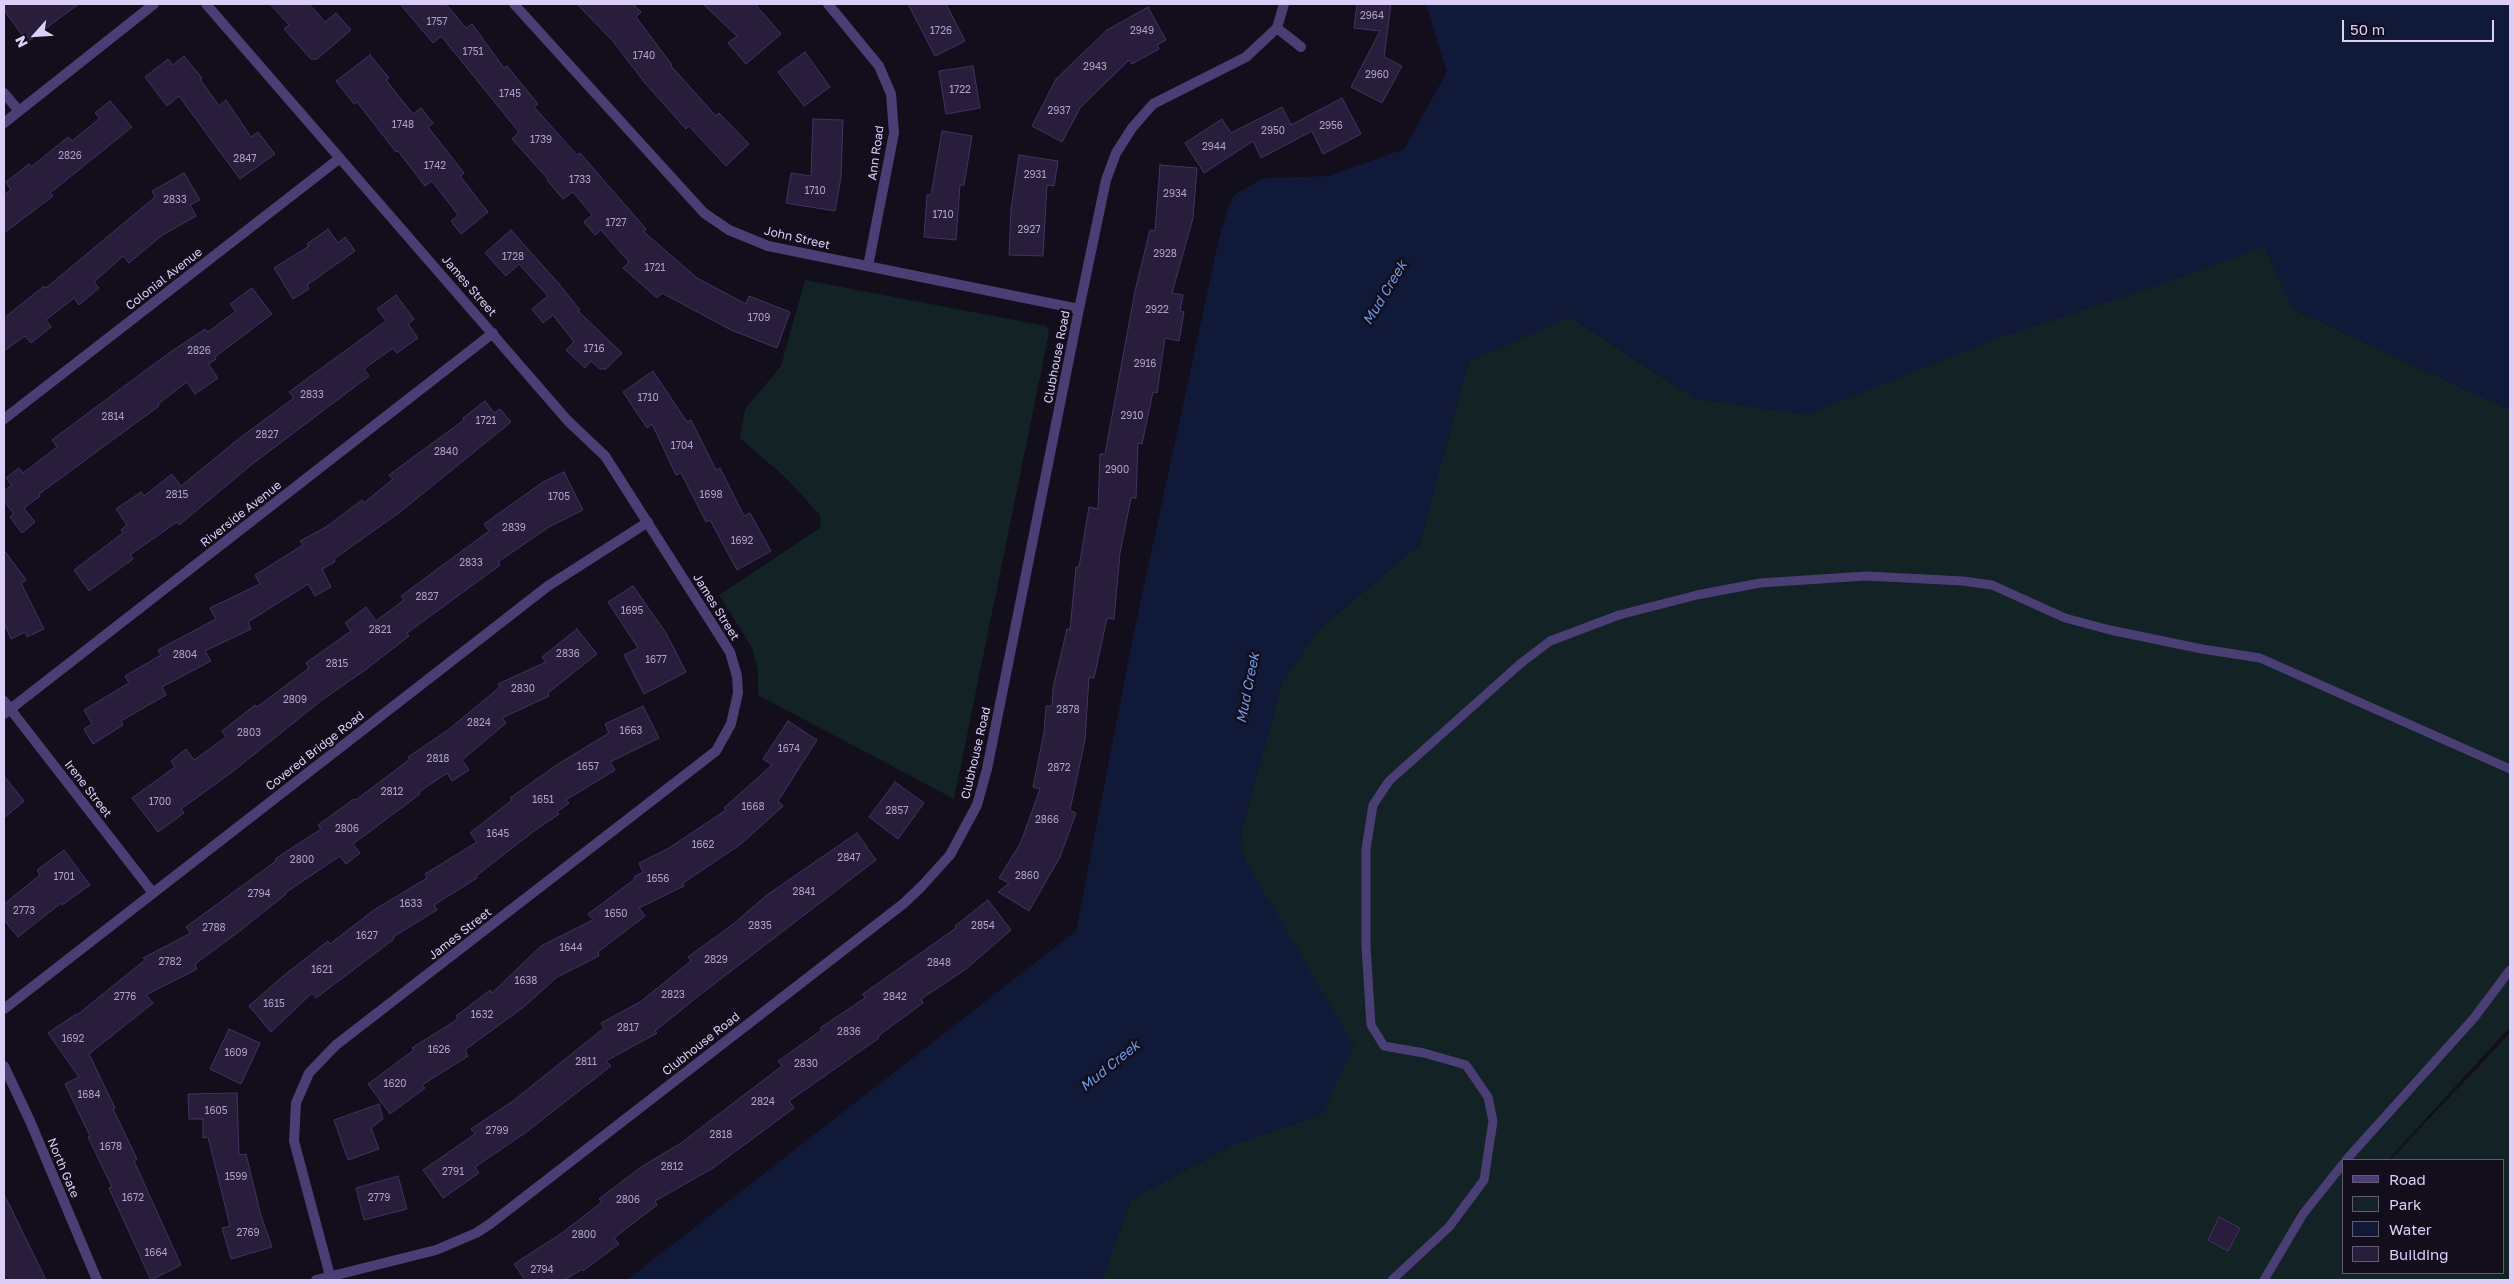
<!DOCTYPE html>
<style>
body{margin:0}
#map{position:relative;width:2514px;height:1284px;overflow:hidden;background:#130e1c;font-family:"Golos Text",sans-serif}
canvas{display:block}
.frame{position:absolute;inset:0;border:5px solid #dbcff8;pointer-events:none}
.legend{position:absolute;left:2342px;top:1159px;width:162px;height:115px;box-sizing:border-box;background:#130e1c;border:1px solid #635b74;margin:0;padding:6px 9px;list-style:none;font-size:15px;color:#dbcff8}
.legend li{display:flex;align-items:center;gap:10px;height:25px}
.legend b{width:25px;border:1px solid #635b74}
.north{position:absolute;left:10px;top:10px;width:50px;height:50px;-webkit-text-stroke:4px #130e1c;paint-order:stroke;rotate:244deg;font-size:14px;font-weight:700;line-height:20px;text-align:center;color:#dbcff8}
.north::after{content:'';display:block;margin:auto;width:18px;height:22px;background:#dbcff8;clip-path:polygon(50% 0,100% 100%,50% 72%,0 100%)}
.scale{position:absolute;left:2342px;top:20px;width:152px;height:22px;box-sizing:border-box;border:2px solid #dbcff8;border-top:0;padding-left:6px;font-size:15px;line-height:18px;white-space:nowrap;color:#dbcff8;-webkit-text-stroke:4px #130e1c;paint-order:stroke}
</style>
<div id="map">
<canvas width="2514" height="1284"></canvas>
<div class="frame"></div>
<ul class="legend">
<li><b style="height:6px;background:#4a3f74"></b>Road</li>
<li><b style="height:14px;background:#122225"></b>Park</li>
<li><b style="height:14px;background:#111938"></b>Water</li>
<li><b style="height:14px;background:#281d3a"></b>Building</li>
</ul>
<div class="north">N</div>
<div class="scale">50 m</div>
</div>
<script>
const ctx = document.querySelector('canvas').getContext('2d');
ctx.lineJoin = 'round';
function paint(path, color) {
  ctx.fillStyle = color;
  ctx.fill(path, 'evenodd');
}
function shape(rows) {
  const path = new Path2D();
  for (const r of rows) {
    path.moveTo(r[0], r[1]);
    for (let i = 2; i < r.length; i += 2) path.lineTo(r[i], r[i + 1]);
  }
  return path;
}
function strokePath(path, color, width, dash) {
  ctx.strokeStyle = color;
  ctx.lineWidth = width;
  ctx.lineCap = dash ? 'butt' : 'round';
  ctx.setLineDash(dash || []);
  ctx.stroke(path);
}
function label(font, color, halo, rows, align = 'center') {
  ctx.font = font + ' "Golos Text",sans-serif';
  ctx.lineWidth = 5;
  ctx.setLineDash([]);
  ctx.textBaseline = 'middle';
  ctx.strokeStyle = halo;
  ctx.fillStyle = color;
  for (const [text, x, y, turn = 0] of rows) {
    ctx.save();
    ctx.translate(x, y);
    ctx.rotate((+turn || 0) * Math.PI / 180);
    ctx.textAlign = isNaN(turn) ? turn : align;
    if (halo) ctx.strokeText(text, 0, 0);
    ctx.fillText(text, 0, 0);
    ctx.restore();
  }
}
paint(shape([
 [2265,246,2293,309,2510,410,2510,1027,2388,1160,2343,1160,2342,1210,2343,1273,2503,1273,2503,1160,2390,1160,2510,1033,2510,1280,1102,1280,1131,1199,1233,1145,1322,1114,1239,840,1282,683,1318,630,1419,545,1469,361,1570,317,1696,399,1995,339,2150,288],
 [805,280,1046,326,1049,333,954,799,758,695,758,672,752,648,719,595,821,527,820,515,785,477,740,438,745,409,781,366]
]), '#122225');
paint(shape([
 [1426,4,2510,4,2510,410,2293,309,2264,247,2150,288,1995,339,1807,415,1696,399,1570,317,1469,361,1419,545,1318,630,1282,683,1239,840,1245,859,1354,1046,1322,1114,1233,1145,1131,1199,1102,1280,627,1280,1076,931,1134,632,1219,239,1228,208,1234,195,1263,178,1329,176,1404,149,1447,72]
]), '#111938');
const building = shape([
 [4,4,79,4,27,42,4,10,4,4],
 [270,4,309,4,325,22,336,13,351,30,317,59,311,59,284,29,289,25,270,4],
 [400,4,446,4,466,28,472,24,504,68,507,66,538,104,534,107,577,155,580,153,646,229,644,232,697,278,746,304,749,296,790,312,777,348,731,330,662,293,657,298,623,268,629,262,601,230,595,235,584,222,592,215,573,192,563,199,547,180,548,179,512,139,519,132,441,36,433,43,400,4],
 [577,4,633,4,641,12,636,17,672,65,671,66,716,116,719,113,749,144,726,166,689,126,686,129,645,83,612,40,577,4],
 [703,4,755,4,781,34,746,64,728,43,737,36,703,4],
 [908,4,946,4,965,41,935,56,908,4],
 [1357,4,1391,4,1384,57,1402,66,1382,103,1351,87,1380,31,1354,28,1357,4],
 [1148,7,1166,40,1157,45,1159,49,1132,64,1129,60,1080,108,1062,142,1032,126,1056,79,1107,30,1148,7],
 [805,52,830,87,804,106,778,72,805,52],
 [370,55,389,78,386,80,413,114,421,108,433,123,428,127,464,173,460,176,488,212,461,234,451,221,458,215,432,181,425,186,398,151,396,152,357,102,354,104,336,81,370,55],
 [184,56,202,78,200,79,219,106,226,100,251,137,258,132,275,154,240,179,179,96,167,106,145,77,168,59,173,65,184,56],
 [973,66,980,108,946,114,939,71,973,66],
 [1342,98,1361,134,1323,154,1312,131,1261,158,1253,141,1204,173,1185,143,1222,119,1231,133,1282,107,1291,125,1342,98],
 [110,101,132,127,50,193,53,196,4,233,4,195,11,190,6,182,29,164,31,167,68,137,72,141,100,118,95,113,110,101],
 [813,119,843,120,841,177,835,211,786,203,791,173,811,176,813,119],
 [942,131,972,136,964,185,960,185,956,240,924,237,927,195,931,195,942,131],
 [1019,155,1058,161,1054,186,1047,185,1043,256,1009,255,1011,209,1019,155],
 [1160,165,1197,168,1193,218,1172,293,1183,295,1180,311,1184,312,1179,341,1165,338,1157,393,1153,392,1142,444,1138,443,1136,498,1131,498,1120,553,1114,619,1107,618,1094,678,1089,677,1085,740,1070,810,1076,813,1060,857,1029,911,998,892,1009,883,999,878,1021,842,1040,789,1033,787,1044,733,1046,706,1052,706,1053,688,1067,629,1070,630,1076,567,1079,567,1089,507,1098,509,1100,454,1105,454,1135,291,1150,230,1155,231,1160,165],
 [184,173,200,200,190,205,196,216,161,236,129,263,123,256,94,282,99,288,79,305,74,298,46,320,51,327,31,343,25,336,4,351,4,318,44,286,46,288,155,197,152,191,184,173],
 [328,229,338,243,345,237,355,251,307,285,309,289,293,299,274,268,309,246,307,244,328,229],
 [511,230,559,284,580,310,578,311,622,353,606,369,600,369,591,361,585,368,566,350,574,342,553,315,543,323,532,309,548,296,519,264,506,276,485,253,511,230],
 [252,288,272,314,215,357,216,359,208,364,218,378,195,394,187,382,158,404,159,406,39,494,40,496,24,508,35,522,22,533,10,517,14,514,4,501,4,491,12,485,6,478,19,468,23,473,57,447,52,440,72,425,169,353,205,329,208,332,236,311,230,304,252,288],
 [396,295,414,319,408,324,418,338,397,353,393,348,364,369,369,376,251,465,179,525,177,522,130,555,133,559,89,591,74,570,123,533,121,530,127,525,116,509,141,492,144,496,172,474,181,486,241,437,294,398,289,392,386,321,377,309,396,295],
 [653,371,687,422,691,420,716,470,720,468,744,516,750,513,771,551,737,570,710,520,706,522,681,473,676,475,652,424,647,428,623,392,653,371],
 [485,401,494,413,500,409,511,422,400,512,334,559,335,562,322,569,331,587,315,596,308,584,248,622,251,629,205,651,211,661,162,687,166,695,121,721,123,725,93,744,84,729,92,724,84,710,129,683,125,676,161,655,158,650,216,619,210,608,260,584,255,575,303,545,300,541,326,527,362,500,364,503,393,479,389,475,464,420,463,418,485,401],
 [564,472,583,510,549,527,498,562,500,565,407,633,409,636,365,670,322,700,232,772,181,809,184,813,158,832,132,798,175,767,171,761,186,749,194,760,226,737,222,731,255,705,257,707,309,668,306,663,351,631,345,623,366,607,376,621,404,600,401,596,489,531,484,524,543,482,564,472],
 [4,550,26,580,21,583,44,629,27,637,25,632,11,639,4,623,4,550],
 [633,586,666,633,686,672,644,694,624,655,638,648,608,602,633,586],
 [577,629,597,654,548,693,549,696,502,718,506,723,462,760,469,770,452,781,447,773,419,792,420,794,353,844,360,853,346,864,340,856,285,893,286,894,241,930,195,964,197,969,146,995,153,1003,89,1054,115,1108,113,1109,137,1159,134,1161,181,1265,151,1280,109,1188,112,1187,88,1137,90,1136,65,1084,79,1077,48,1033,76,1014,77,1015,145,960,143,958,191,933,186,927,276,861,275,859,321,829,318,825,354,799,356,800,410,759,408,757,448,730,500,687,498,684,546,662,542,657,577,629],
 [643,706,659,738,610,762,615,770,566,800,569,803,557,812,559,814,534,831,476,876,477,878,434,905,437,910,393,937,394,939,316,998,312,993,271,1032,249,1006,282,977,328,941,330,944,374,910,427,878,425,874,477,842,470,833,512,800,510,798,558,764,609,733,605,724,643,706],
 [788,721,817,740,778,801,783,806,741,844,683,883,684,886,639,908,645,916,598,952,599,956,557,977,525,1006,465,1050,468,1056,422,1085,425,1088,390,1114,368,1084,414,1050,412,1048,458,1019,456,1016,490,990,492,993,541,946,593,920,588,914,635,879,634,877,643,872,639,863,669,848,726,810,724,808,772,765,763,759,788,721],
 [4,776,24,801,4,818,4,776],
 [895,782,924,803,898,839,869,817,895,782],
 [857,833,876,860,701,994,655,1031,657,1033,606,1061,611,1066,525,1133,475,1167,479,1173,443,1198,423,1170,475,1134,471,1129,513,1101,604,1028,601,1023,640,1002,691,961,688,957,732,925,767,895,857,833],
 [64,850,90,885,62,905,61,903,18,937,4,920,4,904,40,875,37,870,64,850],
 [988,900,1011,930,966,969,921,999,923,1003,878,1036,879,1038,789,1101,794,1108,713,1168,655,1201,657,1205,614,1238,619,1244,583,1271,582,1269,565,1280,525,1280,514,1264,562,1233,602,1202,599,1199,641,1167,681,1143,782,1066,778,1061,822,1030,820,1028,865,998,863,994,956,928,955,926,988,900],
 [229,1029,260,1043,241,1084,210,1069,229,1029],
 [237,1093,239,1155,246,1154,261,1216,272,1247,231,1259,222,1228,230,1226,208,1137,203,1138,203,1119,189,1119,188,1094,237,1093],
 [379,1104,383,1119,371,1128,379,1149,348,1160,334,1120,379,1104],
 [398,1176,407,1209,364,1220,356,1188,398,1176],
 [4,1194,46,1280,4,1280,4,1194],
 [2219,1217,2240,1228,2228,1251,2208,1240,2219,1217]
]);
paint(building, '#281d3a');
strokePath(building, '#443263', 1);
strokePath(shape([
 [2346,1160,2474,1018,2510,970],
 [1392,1280,1449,1227,1484,1180,1493,1121,1488,1097,1466,1065,1424,1053,1384,1046,1371,1025,1366,946,1366,849,1373,805,1389,781,1520,664,1550,641,1619,615,1697,595,1760,583,1866,576,1963,581,1992,585,2065,618,2110,630,2202,649,2260,658,2510,769],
 [2264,1280,2303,1214,2343,1164]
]), '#4a3f74', 9);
strokePath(shape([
 [206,4,568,421,605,456,730,652,737,676,738,693,731,724,716,751,336,1045,309,1073,296,1103,294,1141,330,1276],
 [514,4,704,213,729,230,768,246,1079,309],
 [828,4,879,66,891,94,894,133,868,266],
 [1277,28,1301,47],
 [4,93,19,111],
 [4,123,154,4],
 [4,419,340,158],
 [4,701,153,893],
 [4,714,493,333],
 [4,1009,548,586,648,522],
 [4,1066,30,1121,97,1280],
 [316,1280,436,1250,476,1233,490,1224,903,904,921,887,950,855,977,805,987,769,1079,309,1106,180,1116,153,1132,128,1153,104,1246,57,1277,28,1284,4]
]), '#4a3f74', 10);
label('10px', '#aea2c8', null, [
 ["2964",1372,16],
 ["1757",437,22],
 ["1726",941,31],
 ["2949",1142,31],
 ["1751",473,52],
 ["1740",644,56],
 ["2943",1095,67],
 ["2960",1377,75],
 ["1722",960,90],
 ["1745",510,94],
 ["2937",1059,111],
 ["1748",403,125],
 ["2956",1331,126],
 ["2950",1273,131],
 ["1739",541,140],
 ["2944",1214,147],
 ["2826",70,156],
 ["2847",245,159],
 ["1742",435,166],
 ["2931",1035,175],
 ["1733",580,180],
 ["1710",815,191],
 ["2934",1175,194],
 ["2833",175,200],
 ["1710",943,215],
 ["1727",616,223],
 ["2927",1029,230],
 ["2928",1165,254],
 ["1728",513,257],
 ["1721",655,268],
 ["2922",1157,310],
 ["1709",759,318],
 ["1716",594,349],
 ["2826",199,351],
 ["2916",1145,364],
 ["2833",312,395],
 ["1710",648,398],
 ["2910",1132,416],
 ["2814",113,417],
 ["1721",486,421],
 ["2827",267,435],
 ["1704",682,446],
 ["2840",446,452],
 ["2900",1117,470],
 ["2815",177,495],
 ["1698",711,495],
 ["1705",559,497],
 ["2839",514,528],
 ["1692",742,541],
 ["2833",471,563],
 ["2827",427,597],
 ["1695",632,611],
 ["2821",380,630],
 ["2836",568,654],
 ["2804",185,655],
 ["1677",656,660],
 ["2815",337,664],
 ["2830",523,689],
 ["2809",295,700],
 ["2878",1068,710],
 ["2824",479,723],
 ["1663",631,731],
 ["2803",249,733],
 ["1674",789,749],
 ["2818",438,759],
 ["1657",588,767],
 ["2872",1059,768],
 ["2812",392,792],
 ["1651",543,800],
 ["1700",160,802],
 ["1668",753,807],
 ["2857",897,811],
 ["2866",1047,820],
 ["2806",347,829],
 ["1645",498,834],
 ["1662",703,845],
 ["2847",849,858],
 ["2800",302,860],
 ["2860",1027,876],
 ["1701",64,877],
 ["1656",658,879],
 ["2841",804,892],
 ["2794",259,894],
 ["1633",411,904],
 ["2773",24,911],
 ["1650",616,914],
 ["2835",760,926],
 ["2854",983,926],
 ["2788",214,928],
 ["1627",367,936],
 ["1644",571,948],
 ["2829",716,960],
 ["2782",170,962],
 ["2848",939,963],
 ["1621",322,970],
 ["1638",526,981],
 ["2823",673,995],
 ["2776",125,997],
 ["2842",895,997],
 ["1615",274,1004],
 ["1632",482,1015],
 ["2817",628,1028],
 ["2836",849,1032],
 ["1692",73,1039],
 ["1626",439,1050],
 ["1609",236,1053],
 ["2811",586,1062],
 ["2830",806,1064],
 ["1620",395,1084],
 ["1684",89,1095],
 ["2824",763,1102],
 ["1605",216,1111],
 ["2799",497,1131],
 ["2818",721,1135],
 ["1678",111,1147],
 ["2812",672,1167],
 ["2791",453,1172],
 ["1599",236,1177],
 ["1672",133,1198],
 ["2779",379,1198],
 ["2806",628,1200],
 ["2769",248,1233],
 ["2800",584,1235],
 ["1664",156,1253],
 ["2794",542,1270]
]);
label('12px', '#dbcff8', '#130e1c', [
 ["Ann Road",876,153,-82],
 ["John Street",797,238,13],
 ["Colonial Avenue",164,279,-38],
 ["James Street",469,286,49],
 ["Clubhouse Road",1057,357,-79],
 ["Riverside Avenue",241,514,-38],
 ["James Street",716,607,58],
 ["Covered Bridge Road",315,751,-38],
 ["Clubhouse Road",976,753,-77],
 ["Irene Street",88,789,52],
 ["James Street",460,934,-38],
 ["Clubhouse Road",701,1044,-38],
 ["North Gate",63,1168,67]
]);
label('italic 14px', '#6b9aea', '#130e1c', [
 ["Mud Creek",1385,293,-59],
 ["Mud Creek",1248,688,-79],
 ["Mud Creek",1110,1066,-39]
]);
</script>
